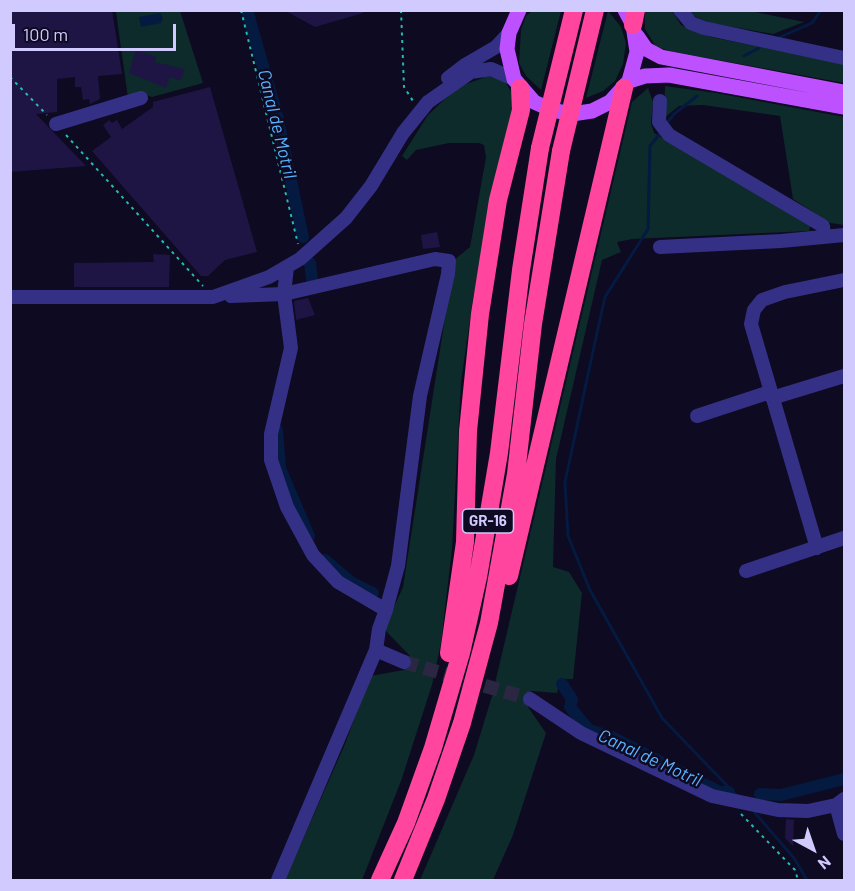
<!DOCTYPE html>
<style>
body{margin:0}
#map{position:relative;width:855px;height:891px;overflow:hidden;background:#0e0a21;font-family:Barlow,sans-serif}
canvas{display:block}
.frame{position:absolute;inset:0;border:12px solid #d0caff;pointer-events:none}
.north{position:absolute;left:783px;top:819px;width:60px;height:60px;-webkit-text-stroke:4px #0e0a21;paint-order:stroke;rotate:140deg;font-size:16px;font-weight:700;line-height:24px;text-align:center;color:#d0caff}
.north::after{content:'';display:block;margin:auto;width:21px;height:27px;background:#d0caff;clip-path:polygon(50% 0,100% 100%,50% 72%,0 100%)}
.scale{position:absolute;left:12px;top:24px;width:164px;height:27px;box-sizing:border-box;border:3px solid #d0caff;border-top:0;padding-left:8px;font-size:18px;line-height:21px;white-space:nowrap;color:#d0caff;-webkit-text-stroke:4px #0e0a21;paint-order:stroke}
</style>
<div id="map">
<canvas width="855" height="891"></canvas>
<div class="frame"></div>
<div class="north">N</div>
<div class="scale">100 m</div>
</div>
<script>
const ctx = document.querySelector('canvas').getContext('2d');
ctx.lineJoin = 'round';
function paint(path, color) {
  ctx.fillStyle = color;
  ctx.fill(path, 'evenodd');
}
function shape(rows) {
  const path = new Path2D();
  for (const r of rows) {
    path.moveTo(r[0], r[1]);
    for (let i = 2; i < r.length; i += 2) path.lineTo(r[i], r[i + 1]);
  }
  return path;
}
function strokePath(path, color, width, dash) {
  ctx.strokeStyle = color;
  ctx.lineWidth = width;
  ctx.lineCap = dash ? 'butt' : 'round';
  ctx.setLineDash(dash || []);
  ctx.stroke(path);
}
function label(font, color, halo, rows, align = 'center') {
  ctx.font = font + ' Barlow,sans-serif';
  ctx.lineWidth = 5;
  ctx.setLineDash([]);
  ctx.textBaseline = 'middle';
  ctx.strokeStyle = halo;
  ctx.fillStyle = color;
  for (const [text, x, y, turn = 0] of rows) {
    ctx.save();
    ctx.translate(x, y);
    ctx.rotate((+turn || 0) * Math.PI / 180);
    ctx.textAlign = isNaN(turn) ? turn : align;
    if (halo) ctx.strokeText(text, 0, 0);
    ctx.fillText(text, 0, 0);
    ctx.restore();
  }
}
paint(shape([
 [119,10,180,11,203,83,152,97,140,93,128,98,116,12],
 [532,11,561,11,541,90,526,76,519,63,521,30,526,16],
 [608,11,621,27,626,43,623,64,615,81,603,91,586,98],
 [645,11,672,11,681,25,711,37,844,64,844,83,674,52,656,47,645,29],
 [689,11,750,11,804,22,773,34,710,23,692,15],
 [488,76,505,81,515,99,473,298,461,382,452,549,441,643,432,685,401,781,362,880,285,880,345,744,370,676,404,670,410,656,384,629,403,587,454,260,470,247,486,157,484,145,479,143,449,143,416,150,407,160,402,156,428,115,446,98,461,86],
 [665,86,716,93,844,117,844,225,830,223,793,199,780,116,703,105,679,106,664,118],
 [648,88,653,102,651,123,654,133,811,224,809,231,632,239,617,242,621,252,602,260,556,459,553,567,569,572,582,593,573,679,560,679,557,693,531,691,528,707,546,733,513,835,493,880,420,880,474,755,492,696,627,123,632,102]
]), '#0d2b2a');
paint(shape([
 [160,13,163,18,161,23,141,27,139,17]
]), '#041a40');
strokePath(shape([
 [778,38,812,23,821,10],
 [744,56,759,48],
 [665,126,674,114,697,96],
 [662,131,650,146,648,229,605,297,595,342,565,482,568,536,590,590,662,718,737,796],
 [755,813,794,858,807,880]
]), '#041a40', 3);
strokePath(shape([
 [247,10,277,115,303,237],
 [310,263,312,279],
 [277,430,280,468,309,536],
 [325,560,351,582,373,593],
 [562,684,572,699,570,707,589,730,612,737,720,792,729,792],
 [760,794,781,795,844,779]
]), '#041a40', 12);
paint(shape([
 [10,10,112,10,122,74,98,76,100,99,90,104,89,99,83,100,81,87,75,87,75,77,57,79,57,112,36,114,86,166,10,172],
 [284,10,363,10,363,13,315,27],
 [136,50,157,57,154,62,185,69,180,81,170,77,166,88,129,73],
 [210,87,257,252,225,260,208,276,201,276,92,151,111,137,103,125,109,120,112,123,117,120,122,129,153,107,153,102],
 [437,232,440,247,423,249,421,235],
 [153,254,170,255,169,287,74,287,74,263,154,262],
 [308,298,315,315,296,320,294,301],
 [786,819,794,820,793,846,785,838]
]), '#1e1544');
strokePath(shape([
 [404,662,530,699]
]), '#2b2742', 14, [14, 7]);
strokePath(shape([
 [241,10,298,244],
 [401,10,404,87,413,101],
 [10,77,47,115],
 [66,135,203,286],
 [741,814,795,870,798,880]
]), '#21bcb3', 2, [3, 4.5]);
strokePath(shape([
 [680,10,691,23,704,28,844,58],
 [448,78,465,65,496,47,509,33],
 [660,101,659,122,669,135,823,226,824,237],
 [56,124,141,98],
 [660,247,781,241,844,235],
 [231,296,284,294,435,259,449,261,448,274,420,396,398,566,386,610],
 [10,297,213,297,269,277,300,259,346,218,371,186,403,133,428,102,471,72,491,69,514,79],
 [772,398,844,376],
 [697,416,770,392],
 [817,548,751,324,754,310,762,300,785,292,844,280],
 [746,571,844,538],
 [376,650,404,662],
 [530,699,581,733,712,796,778,810,808,811,836,805,844,799],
 [836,805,844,834],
 [278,880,376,650,379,629,386,610,338,582,313,555,287,507,271,460,271,434,291,348,284,294,287,267]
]), '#343085', 14);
strokePath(shape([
 [519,10,509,33,507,49,514,79,534,102,552,110,572,114,592,111,610,102,629,81,637,52,633,25,625,10],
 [637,36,646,49,661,57,844,92],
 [629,81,645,76,669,75,844,107]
]), '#be51ff', 15);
strokePath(shape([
 [633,25,636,10],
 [509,576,624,88],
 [449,653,465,542,468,431,480,314,498,200,521,110,520,88],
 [380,880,406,823,433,748,461,653,478,577,499,453,521,270,540,148],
 [403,880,436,799,462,723,489,623,516,474,533,324,561,151]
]), '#ff459e', 18);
strokePath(shape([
 [540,148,574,10],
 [561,151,595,10]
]), '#ff459e', 18);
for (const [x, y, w] of [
 [488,521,51]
]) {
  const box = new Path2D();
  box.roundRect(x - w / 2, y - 12, w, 24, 4.5);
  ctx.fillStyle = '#0e0a21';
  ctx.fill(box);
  strokePath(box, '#d0caff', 1.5);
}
label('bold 15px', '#d0caff', null, [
 ["GR-16",488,521]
]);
label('italic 18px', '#58b2ff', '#0e0a21', [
 ["Canal de Motril",277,124,76],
 ["Canal de Motril",650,758,25]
]);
</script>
